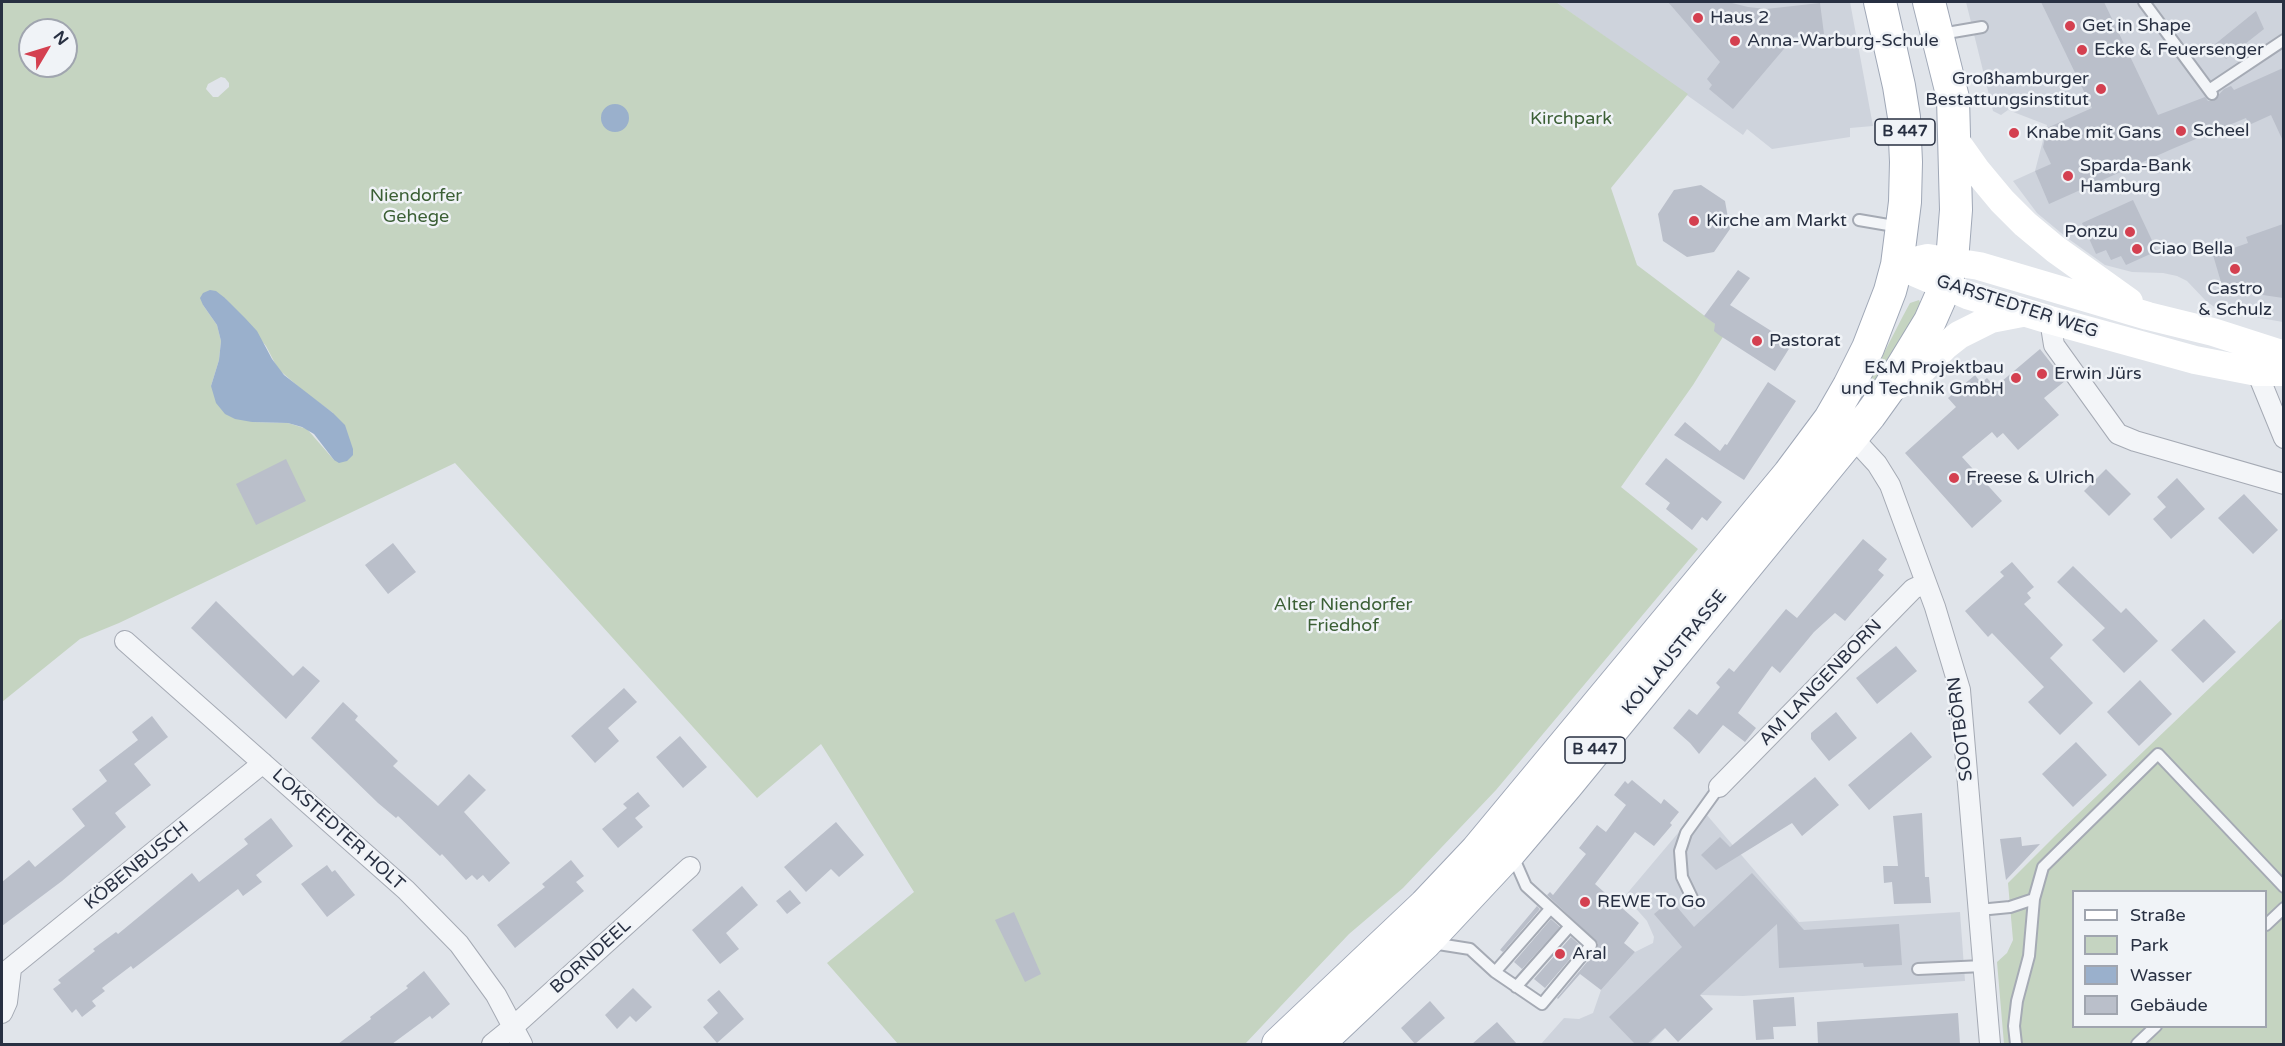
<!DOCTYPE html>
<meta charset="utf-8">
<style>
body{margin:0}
#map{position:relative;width:2285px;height:1046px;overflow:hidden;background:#e0e4ea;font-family:"Varela Round",sans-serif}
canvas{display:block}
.frame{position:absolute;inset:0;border:3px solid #283042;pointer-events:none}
.legend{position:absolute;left:2072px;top:890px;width:195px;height:138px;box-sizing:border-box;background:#f0f3f7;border:2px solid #a0a5af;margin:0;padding:8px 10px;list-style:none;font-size:18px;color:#283042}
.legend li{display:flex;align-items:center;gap:12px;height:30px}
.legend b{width:30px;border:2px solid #a0a5af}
.north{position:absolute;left:18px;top:18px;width:60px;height:60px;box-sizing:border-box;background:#f0f3f7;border:2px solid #a0a5af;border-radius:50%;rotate:52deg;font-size:16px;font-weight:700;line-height:24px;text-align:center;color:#283042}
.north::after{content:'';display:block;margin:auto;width:21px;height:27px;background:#d44050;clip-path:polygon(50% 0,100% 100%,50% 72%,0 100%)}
</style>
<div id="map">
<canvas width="2285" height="1046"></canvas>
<div class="frame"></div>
<ul class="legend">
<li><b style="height:8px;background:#fff"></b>Straße</li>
<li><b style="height:16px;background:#c5d4c1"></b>Park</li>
<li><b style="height:16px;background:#9ab0cc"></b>Wasser</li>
<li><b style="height:16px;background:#babfca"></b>Gebäude</li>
</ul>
<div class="north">N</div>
</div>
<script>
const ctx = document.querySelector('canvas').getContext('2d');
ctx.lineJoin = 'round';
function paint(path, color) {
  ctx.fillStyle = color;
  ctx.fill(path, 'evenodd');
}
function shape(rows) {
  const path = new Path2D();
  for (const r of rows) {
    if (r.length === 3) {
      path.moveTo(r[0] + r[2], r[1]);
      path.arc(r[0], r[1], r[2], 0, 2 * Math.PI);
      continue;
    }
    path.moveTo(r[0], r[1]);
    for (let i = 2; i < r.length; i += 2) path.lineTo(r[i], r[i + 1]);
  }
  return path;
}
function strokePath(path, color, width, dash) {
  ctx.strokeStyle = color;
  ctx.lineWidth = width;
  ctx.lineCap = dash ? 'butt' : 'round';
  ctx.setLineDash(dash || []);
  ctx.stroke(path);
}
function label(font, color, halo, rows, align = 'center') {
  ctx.font = font + ' "Varela Round",sans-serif';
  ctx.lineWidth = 5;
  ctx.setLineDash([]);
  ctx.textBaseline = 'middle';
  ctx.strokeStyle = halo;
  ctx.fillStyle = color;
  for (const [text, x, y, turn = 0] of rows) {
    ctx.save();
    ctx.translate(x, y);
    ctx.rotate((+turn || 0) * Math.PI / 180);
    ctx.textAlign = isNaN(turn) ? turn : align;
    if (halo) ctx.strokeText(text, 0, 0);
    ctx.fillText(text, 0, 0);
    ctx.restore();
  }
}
paint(shape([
 [1556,2,1850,2,1873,126,1850,128,1850,137,1772,149,1747,129,1743,135],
 [1966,2,2283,2,2283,322,2220,311,2206,301,2187,281,2177,276,2163,273,2132,272,2105,265,2066,237,2037,213,2013,181,2035,171,2047,125,2008,110,2001,115,1993,111],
 [1700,807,1799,922,1960,912,1965,981,1743,996,1700,995,1665,1028,1650,1044,1541,1044,1564,1018,1579,1019,1593,1013,1601,990,1635,952,1653,943,1654,937,1647,921,1625,896]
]), '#ced3dc');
paint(shape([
 [2,2,1556,2,1688,94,1611,188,1637,265,1726,332,1693,385,1621,487,1698,549,1496,790,1403,888,1349,934,1245,1044,898,1044,827,963,914,892,821,744,757,798,455,463,119,623,80,639,2,702],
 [30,30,66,30,66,66,30,66],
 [221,77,225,78,229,83,229,87,218,97,213,97,206,89,208,84],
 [225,298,266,346,278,369,307,394,333,413,334,460,307,429,288,423,252,422,211,386,219,360,221,341,217,325,203,305],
 [1919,300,1922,307,1890,366,1872,385,1869,382,1903,316,1910,303],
 [2283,618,2283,1044,2004,1044,1997,962,2007,953,2013,940,2008,883,2055,836],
 [2074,892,2266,892,2266,1026,2074,1026]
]), '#c5d4c1');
paint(shape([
 [615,118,14],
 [210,290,216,291,225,298,245,318,257,331,272,359,284,375,333,413,345,425,353,449,353,455,347,461,339,463,334,460,314,434,302,427,288,423,252,422,235,419,225,414,216,403,211,386,219,360,221,341,217,325,203,305,200,298,203,293]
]), '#9ab0cc');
paint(shape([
 [1668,2,1728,2,1748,7,1766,9,1820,3,1824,34,1794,37,1733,109,1709,89,1712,85,1707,79,1720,62],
 [2041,2,2104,2,2158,115,2205,97,2208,101,2213,101,2224,89,2231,86,2234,90,2283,68,2283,141,2271,115,2249,125,2246,118,2172,149,2049,204,2035,171,2051,164,2043,147,2047,128,2092,108],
 [2256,11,2264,29,2226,59,2214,45],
 [1701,185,1725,201,1730,229,1714,252,1687,257,1663,241,1658,214,1674,190],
 [2133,200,2157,251,2126,265,2121,256,2111,260,2106,250,2096,254,2082,223],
 [2283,224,2283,298,2223,289,2213,255,2248,243,2246,237],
 [1738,270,1750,278,1730,305,1792,344,1775,371,1719,335,1714,331,1715,324,1704,316],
 [2040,349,2065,381,2044,398,2059,415,2018,450,2003,433,1997,438,1992,432,1962,457,2002,501,1972,528,1905,453,1956,407,1948,398,1975,375,1981,383,1987,378,1995,387],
 [1768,382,1796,401,1744,480,1674,435,1685,422,1720,451,1725,444,1727,445],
 [1666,458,1722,502,1707,521,1702,517,1692,530,1666,509,1670,503,1645,484],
 [286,459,306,501,256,525,236,484],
 [2106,469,2131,494,2109,516,2084,491],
 [2177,478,2205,509,2171,539,2153,519,2166,507,2157,497],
 [2244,494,2278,530,2253,554,2218,518],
 [1863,539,1887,559,1878,570,1884,575,1845,621,1835,613,1814,632,1780,673,1772,666,1738,713,1756,728,1745,742,1723,725,1699,754,1690,743,1673,728,1689,709,1697,715,1720,687,1716,683,1729,668,1734,672,1786,609,1797,618],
 [393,543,416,572,388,594,365,565],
 [2012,562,2034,587,2027,593,2031,598,2024,604,2063,645,2050,658,2093,703,2060,735,2028,702,2044,687,1992,633,1988,637,1965,611,2004,576,2000,572],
 [2073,566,2121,613,2126,608,2158,641,2124,673,2092,640,2105,628,2057,582],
 [216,601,293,676,303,666,320,681,286,719,191,628],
 [2204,619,2236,652,2203,683,2171,650],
 [1896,646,1917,671,1877,704,1856,678],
 [2140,680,2172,714,2139,746,2107,712],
 [624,688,637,702,608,728,619,741,595,763,571,736],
 [343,702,358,716,355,720,398,761,393,766,438,806,469,774,486,790,464,812,510,863,489,882,483,875,477,880,472,875,466,880,442,854,440,856,398,816,396,818,378,803,311,738],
 [1836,712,1857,738,1829,761,1811,739,1811,733],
 [152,716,168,737,134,764,151,785,115,813,126,827,62,881,2,926,2,882,29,860,35,867,85,826,72,809,107,781,99,770,138,740,132,732],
 [1911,732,1932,757,1869,810,1848,785],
 [680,736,707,767,683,788,656,757],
 [2076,742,2107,775,2073,807,2042,774],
 [1815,777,1839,805,1802,836,1792,823,1716,870,1701,855,1720,837,1730,847],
 [1632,780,1661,804,1664,799,1679,812,1670,823,1672,825,1654,846,1635,832,1595,884,1639,923,1624,943,1635,952,1601,990,1580,974,1558,999,1557,998,1597,950,1598,943,1547,895,1550,892,1553,895,1586,854,1579,848,1597,825,1606,832,1626,805,1614,795,1625,781,1628,784],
 [638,792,650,806,635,818,643,827,618,848,602,829,627,808,623,804],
 [1922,813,1925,877,1929,877,1931,903,1894,904,1892,882,1884,883,1883,866,1898,866,1893,816],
 [271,818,293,846,256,875,262,882,243,896,238,889,133,969,131,966,102,988,105,991,92,1001,96,1006,82,1017,76,1009,72,1013,53,989,61,983,58,980,95,951,93,949,116,932,118,934,192,873,199,882,248,844,244,839],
 [836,822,864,855,839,877,831,869,806,892,784,867],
 [2021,837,2022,846,2040,844,2006,880,2000,839],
 [571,860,584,876,576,882,584,891,515,948,497,925,545,887,542,884],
 [327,865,332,872,335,870,355,895,327,917,301,884],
 [1752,873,1804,930,1899,924,1902,965,1864,967,1863,963,1779,968,1777,924,1700,995,1713,1009,1678,1042,1665,1028,1647,1044,1635,1044,1609,1017,1682,947,1654,914,1671,900,1694,927],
 [742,886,758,905,726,933,739,949,720,964,692,930],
 [790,890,801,903,787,914,776,901],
 [1537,906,1540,909,1503,952,1500,950],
 [1014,912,1041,974,1025,982,995,920],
 [1551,919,1560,927,1522,969,1514,962],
 [1571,937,1581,946,1545,988,1534,979],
 [424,971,450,1004,432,1019,430,1016,392,1044,338,1044,371,1019,370,1017,408,988,406,986],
 [633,988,652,1007,636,1022,630,1016,617,1029,605,1015],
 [719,990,744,1019,717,1043,703,1027,718,1013,707,1000],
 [1794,997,1796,1026,1773,1027,1774,1039,1756,1040,1753,1000],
 [1430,1001,1445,1018,1415,1044,1401,1028],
 [1958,1013,1960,1044,1818,1044,1817,1022],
 [1497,1022,1517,1044,1472,1044]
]), '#babfca');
const lane = shape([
 [2144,2,2212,94],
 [1941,34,1982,27],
 [2209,90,2284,40],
 [1859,220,1900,227],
 [1694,902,1682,877,1680,851,1686,833,1719,787],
 [1979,910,2010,907,2034,899],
 [2266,925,2284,908],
 [1432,943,1470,949,1495,972,1542,1004,1591,945,1526,886,1512,854],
 [1918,969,1983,966],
 [1495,972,1550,909],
 [1516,987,1570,926],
 [2016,1044,2014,1026,2017,1001,2029,956,2034,899,2043,867,2158,754,2284,887],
 [2137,1044,2156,1026]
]);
const street = shape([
 [2050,320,2054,345,2118,434,2135,441,2284,484],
 [2257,372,2284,438],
 [1853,438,1877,464,1890,485,1935,607,1960,690,1990,1044],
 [125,641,406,890,459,944,496,995,522,1044],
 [1719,787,1913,589,1926,583],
 [2,975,263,763],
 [2,1013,7,1002,11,969],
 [492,1044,513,1027,690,867]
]);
const primary = shape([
 [1278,1044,1425,905,1476,851,1789,474,1830,419,1849,386,1868,348,1890,291,1897,265,1905,202,1906,162,1904,117,1899,86,1880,2],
 [1318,1044,1425,943,1511,851,1567,785,1870,415,1888,390,1930,321,1945,287,1952,261,1956,210,1953,98,1929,2]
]);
strokePath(lane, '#a5aab4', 14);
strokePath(street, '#a5aab4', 22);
strokePath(primary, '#9fa7b6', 34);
strokePath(lane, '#f3f5f8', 10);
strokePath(street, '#f3f5f8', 20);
strokePath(shape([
 [1955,140,1977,171,2002,201,2025,224,2055,249,2129,302],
 [1897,265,1967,295,2050,320,2195,360,2257,372,2284,372],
 [1897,265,1928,258,1979,266,2148,316,2213,332,2284,355],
 [1888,390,1916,376,1945,346,1959,335,1991,319,2022,313]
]), '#fff', 28);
strokePath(primary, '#fff', 32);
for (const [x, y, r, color] of [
 [1698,18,6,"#d44050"],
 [2070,26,6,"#d44050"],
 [1735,41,6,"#d44050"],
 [2082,50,6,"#d44050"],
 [2101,89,6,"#d44050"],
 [2181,131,6,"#d44050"],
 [2014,133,6,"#d44050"],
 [2068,176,6,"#d44050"],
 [1694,221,6,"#d44050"],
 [2130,232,6,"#d44050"],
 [2137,249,6,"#d44050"],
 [2235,269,6,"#d44050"],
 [1757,341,6,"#d44050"],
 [2042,374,6,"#d44050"],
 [2016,378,6,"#d44050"],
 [1954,478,6,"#d44050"],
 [1585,902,6,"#d44050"],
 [1560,954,6,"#d44050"]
]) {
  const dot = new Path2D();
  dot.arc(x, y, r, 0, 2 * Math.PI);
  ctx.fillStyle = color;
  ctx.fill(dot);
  strokePath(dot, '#f0f3f7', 2);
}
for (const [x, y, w] of [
 [1905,132,60],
 [1595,750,60]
]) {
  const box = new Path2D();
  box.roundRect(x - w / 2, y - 13, w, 26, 4.5);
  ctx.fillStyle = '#f0f3f7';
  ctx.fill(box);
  strokePath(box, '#283042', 1.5);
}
label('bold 16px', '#283042', null, [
 ["B 447",1905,132],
 ["B 447",1595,750]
]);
label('18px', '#283042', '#f0f3f7', [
 ["Haus 2",1710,18],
 ["Get in Shape",2082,26],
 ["Anna-Warburg-Schule",1747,41],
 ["Ecke & Feuersenger",2094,50],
 ["Großhamburger",2089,79,"right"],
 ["Bestattungsinstitut",2089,100,"right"],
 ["Scheel",2193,131],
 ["Knabe mit Gans",2026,133],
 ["Sparda-Bank",2080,166],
 ["Hamburg",2080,187],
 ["Kirche am Markt",1706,221],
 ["Ponzu",2118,232,"right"],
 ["Ciao Bella",2149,249],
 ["Castro",2235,289,"center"],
 ["& Schulz",2235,310,"center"],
 ["Pastorat",1769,341],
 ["E&M Projektbau",2004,368,"right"],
 ["und Technik GmbH",2004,389,"right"],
 ["Erwin Jürs",2054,374],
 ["Freese & Ulrich",1966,478],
 ["REWE To Go",1597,902],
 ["Aral",1572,954]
], 'left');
label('18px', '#3b5f35', '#f0f3f7', [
 ["Kirchpark",1571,119],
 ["Niendorfer",416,196],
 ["Gehege",416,217],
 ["Alter Niendorfer",1343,605],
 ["Friedhof",1343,626]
]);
label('18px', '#283042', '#f0f3f7', [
 ["GARSTEDTER WEG",2017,307,18],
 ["KOLLAUSTRASSE",1675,653,-51],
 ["AM LANGENBORN",1821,683,-46],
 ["SOOTBÖRN",1961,729,-97],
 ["LOKSTEDTER HOLT",338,830,42],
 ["KÖBENBUSCH",137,866,-39],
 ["BORNDEEL",591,957,-42]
]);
</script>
